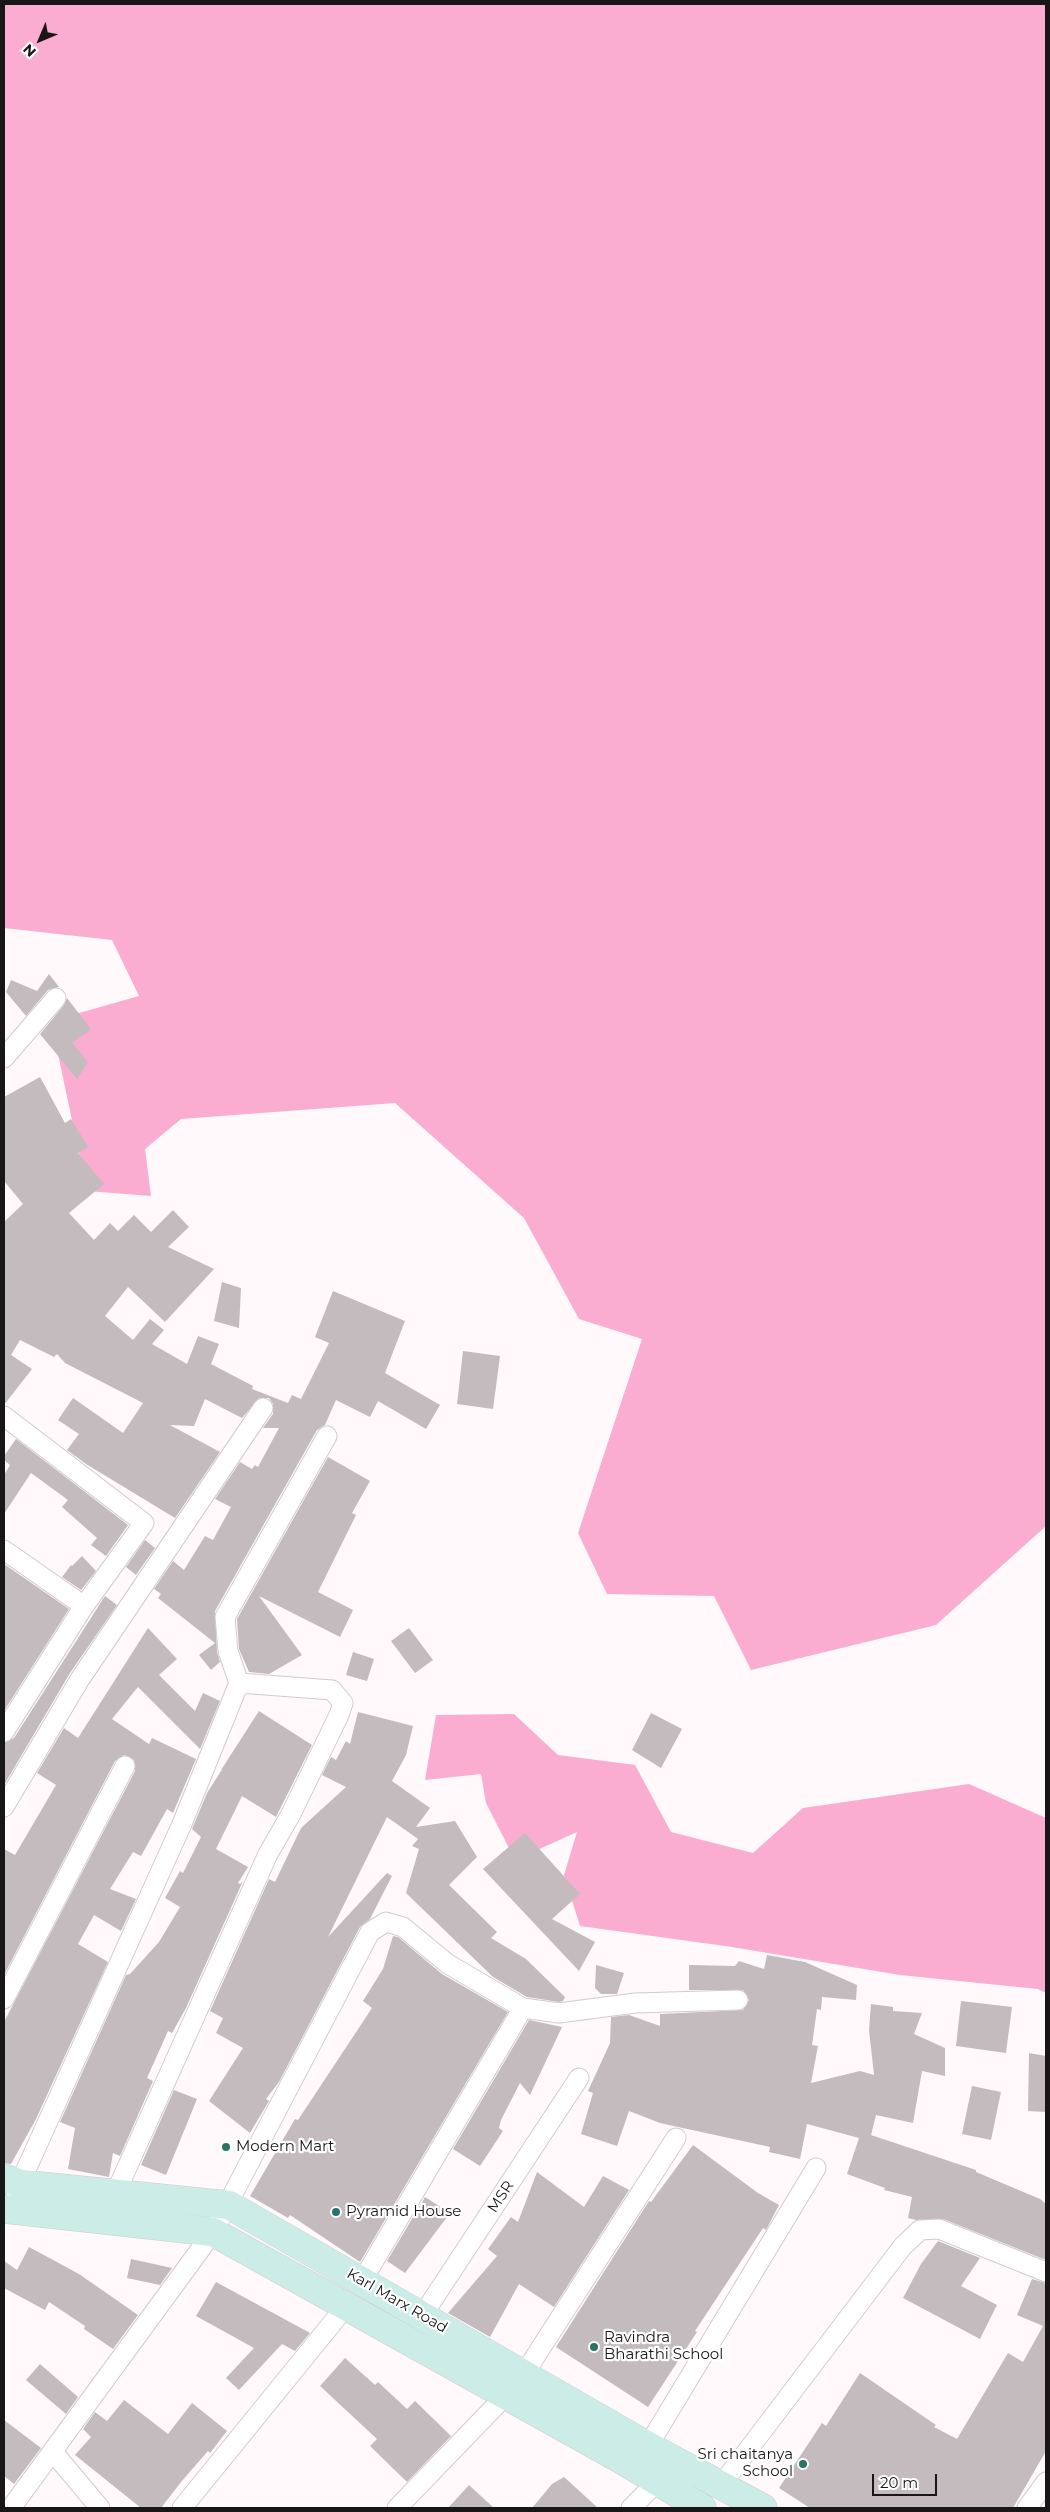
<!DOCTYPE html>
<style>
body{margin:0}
#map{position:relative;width:1050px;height:2512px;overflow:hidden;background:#fff9fc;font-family:Montserrat,sans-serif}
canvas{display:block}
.frame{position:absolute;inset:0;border:5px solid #191617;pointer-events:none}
.north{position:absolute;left:15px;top:15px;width:50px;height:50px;-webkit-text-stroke:4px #fff;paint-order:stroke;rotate:225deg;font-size:14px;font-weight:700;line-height:20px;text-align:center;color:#191617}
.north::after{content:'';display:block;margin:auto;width:18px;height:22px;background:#191617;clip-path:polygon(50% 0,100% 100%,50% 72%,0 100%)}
.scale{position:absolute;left:872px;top:2474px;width:65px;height:22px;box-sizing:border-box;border:2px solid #191617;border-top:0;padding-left:6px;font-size:15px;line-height:18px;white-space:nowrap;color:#191617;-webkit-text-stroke:4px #fff;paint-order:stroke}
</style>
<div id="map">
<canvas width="1050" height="2512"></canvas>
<div class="frame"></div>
<div class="north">N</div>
<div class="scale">20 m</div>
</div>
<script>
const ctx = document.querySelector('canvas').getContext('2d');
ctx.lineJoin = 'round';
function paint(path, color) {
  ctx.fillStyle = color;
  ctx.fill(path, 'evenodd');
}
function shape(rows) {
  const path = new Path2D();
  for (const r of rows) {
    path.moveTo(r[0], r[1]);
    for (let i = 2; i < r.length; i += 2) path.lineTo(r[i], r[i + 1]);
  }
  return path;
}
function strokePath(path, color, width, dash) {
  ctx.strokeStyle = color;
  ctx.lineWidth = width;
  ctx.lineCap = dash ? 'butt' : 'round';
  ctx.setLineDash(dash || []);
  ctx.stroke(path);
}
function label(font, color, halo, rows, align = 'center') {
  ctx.font = font + ' Montserrat,sans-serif';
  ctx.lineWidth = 4.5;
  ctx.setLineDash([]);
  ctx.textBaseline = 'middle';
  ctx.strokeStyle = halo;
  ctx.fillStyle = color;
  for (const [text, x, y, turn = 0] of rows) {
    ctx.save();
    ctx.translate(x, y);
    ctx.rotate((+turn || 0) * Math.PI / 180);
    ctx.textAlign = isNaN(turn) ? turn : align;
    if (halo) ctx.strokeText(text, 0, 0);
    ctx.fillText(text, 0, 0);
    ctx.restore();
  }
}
paint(shape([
 [4,4,1046,4,1046,1526,936,1625,751,1670,714,1596,607,1594,578,1533,642,1339,579,1319,524,1218,395,1103,181,1119,145,1149,151,1196,87,1191,51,1021,139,996,112,940,4,928],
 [514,1714,558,1755,635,1765,671,1832,753,1853,803,1808,969,1784,1046,1818,1046,1993,1038,1989,900,1975,732,1947,580,1926,564,1875,577,1832,515,1860,486,1803,481,1774,425,1780,436,1715]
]), '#fbacd1');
paint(shape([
 [49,974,59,987,48,990,26,1016,6,992,11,980,37,991],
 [67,998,91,1029,72,1043,88,1062,77,1079,40,1034,64,1005],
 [40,1077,65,1123,71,1119,88,1147,78,1153,104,1184,69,1213,94,1240,110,1223,118,1231,134,1215,151,1232,173,1210,189,1227,168,1247,214,1269,165,1322,128,1287,105,1316,133,1340,150,1319,164,1330,152,1344,187,1364,198,1336,219,1344,211,1364,253,1386,252,1389,288,1403,292,1395,301,1399,329,1343,315,1337,333,1291,405,1321,385,1373,440,1405,426,1429,378,1401,370,1417,336,1400,325,1425,317,1430,215,1611,217,1652,220,1662,211,1670,199,1655,215,1643,158,1598,161,1594,154,1589,173,1561,184,1570,205,1536,213,1540,231,1507,215,1499,240,1462,252,1469,255,1465,258,1467,279,1428,263,1428,273,1414,273,1404,269,1398,259,1398,242,1418,205,1399,194,1426,170,1425,220,1452,175,1518,86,1464,67,1450,79,1434,58,1420,73,1398,123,1433,143,1403,65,1363,57,1354,54,1357,20,1340,11,1355,32,1369,4,1405,4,1222,23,1204,4,1181,4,1097],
 [222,1282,241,1288,239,1328,214,1321],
 [463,1351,500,1356,493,1409,457,1404],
 [16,1439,128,1525,106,1556,91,1545,97,1538,62,1507,68,1500,31,1473,4,1514,4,1475,10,1465,4,1460,4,1456],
 [328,1457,370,1481,352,1513,356,1515,318,1592,353,1610,340,1637,259,1596,302,1655,269,1674,249,1672,239,1649,237,1619],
 [145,1540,155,1548,136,1575,126,1567],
 [82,1556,96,1571,81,1590,62,1577,71,1565,72,1566],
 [4,1564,69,1609,4,1711],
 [105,1596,117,1605,70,1673,4,1785,4,1743,14,1738],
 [148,1628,177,1659,159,1675,195,1711,203,1693,220,1701,200,1749,138,1687,112,1719,149,1744,152,1738,196,1759,173,1813,167,1809,141,1856,133,1852,110,1889,136,1899,121,1931,94,1915,78,1944,108,1962,36,2119,11,2164,4,2163,4,2022,135,1771,134,1760,124,1755,115,1761,4,1975,4,1849,15,1855,56,1785,37,1773,64,1728,78,1738],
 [409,1628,433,1660,415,1673,391,1641],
 [353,1652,374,1659,367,1681,346,1675],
 [259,1711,312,1745,276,1817,242,1796,216,1849,248,1867,238,1883,240,1884,243,1881,186,2008,172,2033,168,2031,147,2078,153,2081,120,2156,113,2153,109,2177,68,2169,75,2128,60,2122,126,1975,130,1974,159,1942,180,1907,165,1898,180,1871,183,1873,201,1837,192,1829,207,1793,221,1771,223,1771,221,1770],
 [358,1712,413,1726,406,1755,392,1781,430,1808,416,1827,455,1821,477,1857,449,1885,497,1932,491,1938,526,1959,565,1997,563,2001,559,2002,527,1997,493,1977,406,1893,419,1849,412,1846,418,1839,387,1817,328,1937,387,1873,392,1876,370,1919,360,1927,279,2082,266,2099,269,2101,250,2133,209,2101,243,2048,216,2033,223,2018,210,2011,269,1879,275,1882,301,1828,346,1787,322,1775,331,1757,336,1760,346,1741,350,1744],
 [651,1713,682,1729,661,1768,632,1750],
 [525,1833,580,1894,552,1919,595,1942,579,1971,483,1869],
 [393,1936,398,1937,442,1974,508,2012,360,2262,290,2215,288,2218,250,2196,295,2119,298,2120,372,2008,363,2001,383,1969],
 [767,1955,805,1962,857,1985,856,2000,822,1997,821,2010,817,2009,812,2045,818,2046,811,2083,860,2071,874,2075,869,2030,871,2004,893,2007,893,2011,922,2013,914,2034,945,2048,945,2076,922,2071,913,2123,876,2115,871,2135,976,2170,976,2172,1040,2199,1046,2204,1046,2260,943,2219,916,2220,908,2218,912,2197,884,2190,885,2188,847,2174,859,2138,807,2124,800,2159,769,2152,770,2147,660,2123,629,2111,617,2146,581,2134,593,2093,588,2091,610,2043,611,2017,629,2015,660,2026,660,2014,743,2010,749,2000,743,1990,689,1990,689,1965,735,1966,739,1961,764,1969],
 [596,1965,624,1973,617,1994,601,1994,595,1988],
 [961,2001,1012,2007,1006,2053,956,2046],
 [529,2020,562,2027,530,2095,520,2083,501,2120,499,2128,503,2131,480,2166,453,2149],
 [1029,2053,1046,2056,1046,2112,1028,2111],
 [972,2086,1001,2092,991,2140,962,2134],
 [174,2090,197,2099,166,2175,141,2165],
 [693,2145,758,2193,779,2205,766,2230,763,2228,695,2331,697,2332,648,2407,556,2347,649,2201,651,2202],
 [537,2172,584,2207,603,2176,629,2190,554,2307,519,2284,490,2337,448,2313,497,2256,488,2249,511,2217,518,2222],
 [425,2197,450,2213,405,2273,387,2261],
 [938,2241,980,2258,961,2286,997,2305,980,2339,903,2298,921,2264],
 [29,2247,79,2274,138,2315,113,2349,84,2329,85,2326,49,2302,45,2310,4,2288,4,2261,17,2270],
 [131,2259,172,2268,160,2285,127,2278],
 [1032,2279,1046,2283,1046,2451,1013,2508,810,2508,779,2488,822,2423,826,2426,860,2373,936,2425,934,2427,957,2439,1008,2353,1023,2362,1043,2326,1017,2315],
 [216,2282,310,2333,295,2351,282,2344,239,2390,226,2378,254,2348,196,2316],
 [345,2358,375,2385,378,2382,407,2409,415,2401,451,2436,407,2482,370,2446,377,2439,320,2386],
 [40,2364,78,2397,66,2414,26,2380],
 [124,2400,168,2434,192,2403,227,2431,210,2453,208,2451,181,2482,161,2508,141,2508,75,2455,91,2437,83,2429,95,2412,107,2421],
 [4,2420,41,2448,14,2484,4,2476],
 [564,2477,598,2508,532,2508,552,2484],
 [469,2485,494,2508,448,2508]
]), '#c3bbbe');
const street = shape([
 [4,1058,56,998],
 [4,1416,144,1523,84,1606,4,1732],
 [4,1550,84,1606],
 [4,1807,80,1679,263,1408],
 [4,1999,125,1766],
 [16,2192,182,1824,239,1683,228,1651,225,1617,327,1436],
 [116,2192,268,1854,291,1814,339,1715,343,1703,332,1690,239,1683],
 [362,2281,523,2008],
 [422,2316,579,2078],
 [524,2374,676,2138],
 [648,2446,816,2168],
 [53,2452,100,2508],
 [722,2484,903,2246,920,2230,939,2229,1046,2272],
 [11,2508,213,2232,370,1932,386,1922,403,1927,448,1964,523,2008,559,2013,635,2003,738,2000],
 [182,2508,347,2305],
 [397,2508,506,2395],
 [631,2508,657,2482],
 [1027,2508,1046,2482]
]);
const secondary = shape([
 [4,2178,21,2184,229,2205,648,2446,763,2508],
 [4,2209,213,2232,622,2460,702,2508]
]);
strokePath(street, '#d3cace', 21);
strokePath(secondary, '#d3cace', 29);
strokePath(street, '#fff', 19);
strokePath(secondary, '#cbece7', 28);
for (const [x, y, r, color] of [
 [226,2147,5,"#2b7268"],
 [336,2212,5,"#2b7268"],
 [594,2347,5,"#2b7268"],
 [803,2464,5,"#2b7268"]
]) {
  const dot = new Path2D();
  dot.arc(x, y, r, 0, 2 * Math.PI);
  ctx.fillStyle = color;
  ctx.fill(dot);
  strokePath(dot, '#fff', 2);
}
label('15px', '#191617', '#fff', [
 ["Modern Mart",236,2147],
 ["Pyramid House",346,2212],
 ["Ravindra",604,2338],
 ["Bharathi School",604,2355],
 ["Sri chaitanya",793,2455,"right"],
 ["School",793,2472,"right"]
], 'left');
label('15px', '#191617', '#fff', [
 ["MSR",501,2197,-57],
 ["Karl Marx Road",397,2301,30]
]);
</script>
